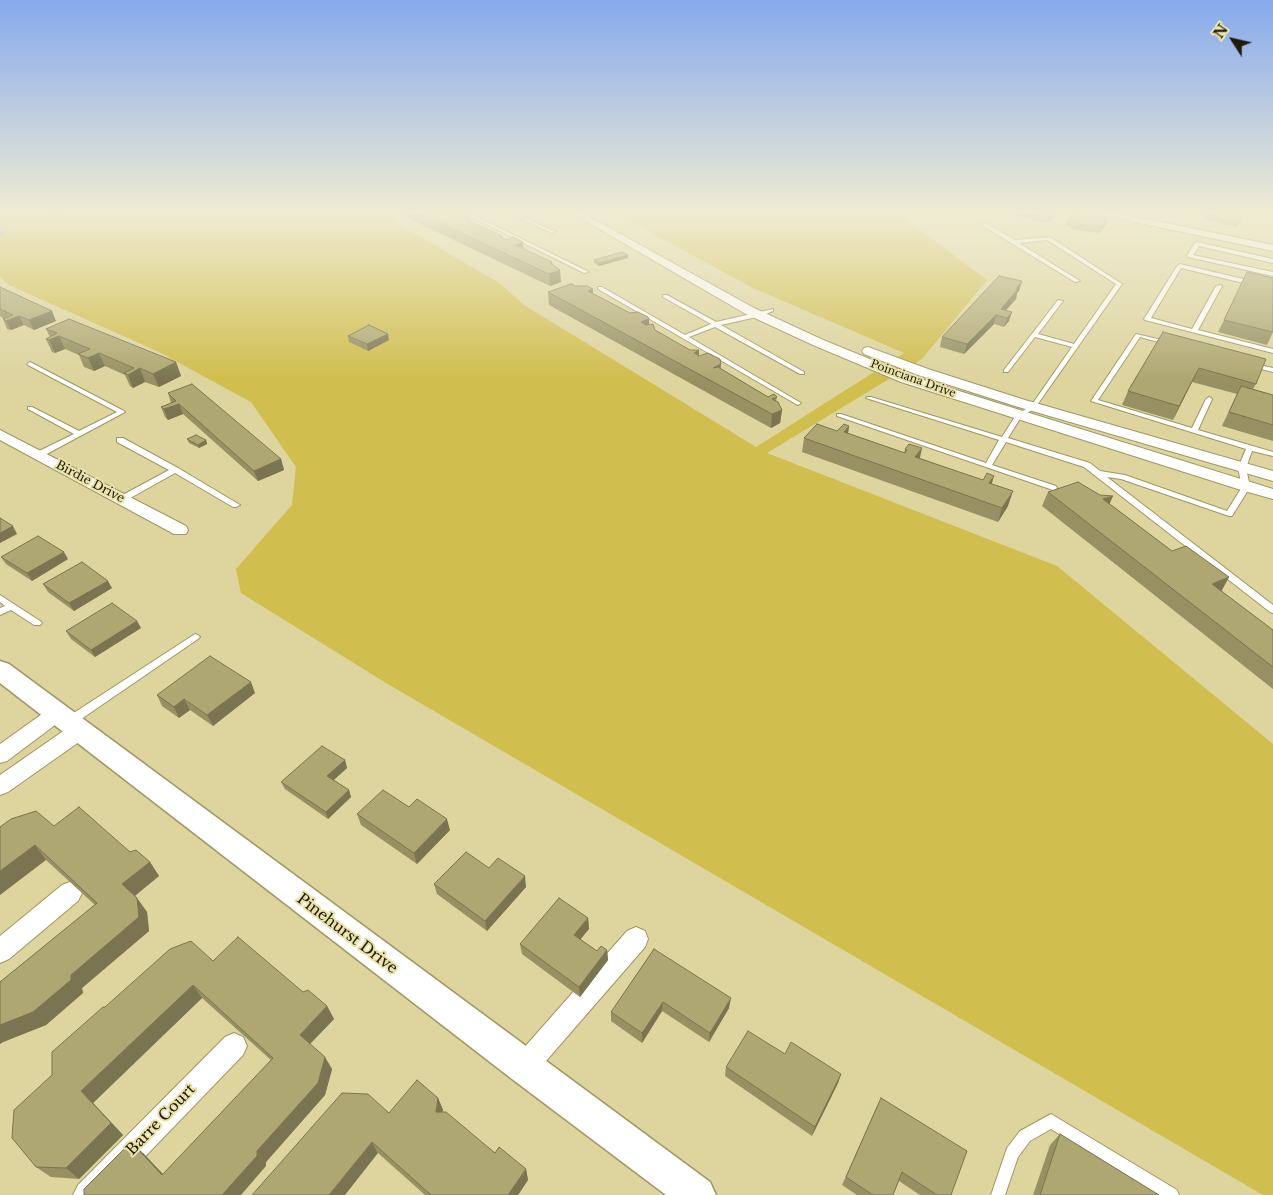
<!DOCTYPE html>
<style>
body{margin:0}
#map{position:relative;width:1273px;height:1195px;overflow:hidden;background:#ddd49e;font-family:"Libre Baskerville",serif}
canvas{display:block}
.north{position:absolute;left:1208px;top:15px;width:50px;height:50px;-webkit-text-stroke:4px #eae2ab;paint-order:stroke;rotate:305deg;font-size:14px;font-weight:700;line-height:20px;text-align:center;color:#1f1b06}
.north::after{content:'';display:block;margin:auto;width:18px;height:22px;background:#1f1b06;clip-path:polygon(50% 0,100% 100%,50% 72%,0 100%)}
</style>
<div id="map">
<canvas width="1273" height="1195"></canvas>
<div class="north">N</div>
</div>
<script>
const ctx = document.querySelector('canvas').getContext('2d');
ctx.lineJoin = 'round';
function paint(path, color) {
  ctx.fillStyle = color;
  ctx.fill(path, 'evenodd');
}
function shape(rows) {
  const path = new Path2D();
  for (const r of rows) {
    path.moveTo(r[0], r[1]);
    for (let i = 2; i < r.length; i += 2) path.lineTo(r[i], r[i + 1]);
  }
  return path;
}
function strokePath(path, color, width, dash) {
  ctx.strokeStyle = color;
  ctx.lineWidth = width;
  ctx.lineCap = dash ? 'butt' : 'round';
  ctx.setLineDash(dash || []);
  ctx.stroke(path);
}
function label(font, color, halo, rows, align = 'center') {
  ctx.font = font + ' "Libre Baskerville",serif';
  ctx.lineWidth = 4;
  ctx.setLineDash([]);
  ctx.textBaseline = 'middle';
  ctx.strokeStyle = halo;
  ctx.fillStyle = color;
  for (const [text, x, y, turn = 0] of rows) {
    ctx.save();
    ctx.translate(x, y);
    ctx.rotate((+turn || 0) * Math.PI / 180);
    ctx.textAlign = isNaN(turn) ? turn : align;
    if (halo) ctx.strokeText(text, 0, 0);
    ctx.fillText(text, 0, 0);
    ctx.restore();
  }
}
paint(shape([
 [0,212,50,212,50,215,59,215,70,212,393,212,385,216,501,284,524,305,756,447,904,353,753,288,613,212,896,212,987,280,922,359,767,453,1057,566,1273,744,1273,1195,1263,1195,386,683,241,593,236,569,292,505,296,467,251,402,159,352,9,285,0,277,0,237,6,233,0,231]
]), '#d0be4f');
paint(shape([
 [50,212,67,212,66,214,54,217,50,216,49,214,50,212],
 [0,230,5,231,6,233,5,235,0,236,0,230]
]), '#9398f5');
const service = shape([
 [462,212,467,212,589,272,584,273,462,212],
 [507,212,512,212,556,232,551,233,507,212],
 [983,224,987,224,1015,240,1050,237,1122,284,1035,408,1021,417,1008,438,1090,463,1100,471,1125,475,1227,511,1242,487,1238,468,1246,449,1091,401,1136,334,1171,342,1172,343,1169,345,1140,337,1098,400,1192,428,1206,399,1209,397,1211,398,1212,399,1198,430,1273,452,1273,456,1252,451,1246,468,1250,487,1232,516,1229,516,1121,479,1107,477,1273,605,1273,613,1270,612,1084,467,1006,442,992,465,1056,486,1057,488,1056,490,1053,490,837,416,837,414,841,414,986,463,999,440,866,398,867,397,871,397,1002,437,1016,415,1031,406,1072,347,1035,337,1008,372,1004,372,1004,370,1058,300,1063,301,1038,334,1074,344,1116,284,1047,240,1019,243,1080,281,1075,282,983,226,983,224],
 [1197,242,1273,259,1273,263,1199,246,1193,255,1273,272,1273,276,1188,257,1187,256,1194,244,1197,242],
 [1180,264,1273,286,1273,290,1181,268,1151,318,1192,329,1216,286,1221,285,1222,286,1198,330,1273,349,1273,353,1145,320,1144,319,1177,266,1180,264],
 [598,287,602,287,685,335,711,324,663,297,663,295,667,295,716,322,773,309,773,311,761,316,721,325,804,372,804,374,800,374,715,327,689,337,801,403,798,405,796,404,598,289,598,287],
 [30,362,124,411,125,412,41,457,35,457,35,453,74,434,28,409,28,407,32,407,79,431,117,412,28,365,27,364,30,362],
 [1251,363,1273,368,1273,372,1249,366,1249,364,1251,363],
 [117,438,123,438,178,468,240,505,236,507,233,507,175,473,125,501,119,501,118,499,119,497,169,470,117,442,117,438],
 [0,595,40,621,42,623,40,625,34,625,11,610,0,615,0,608,5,606,0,602,0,595],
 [195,634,198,635,200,637,198,639,74,724,70,725,66,724,65,721,66,718,195,634],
 [1051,1114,1177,1190,1179,1195,1158,1195,1051,1129,1030,1141,1018,1157,1005,1195,991,1195,1007,1148,1020,1131,1051,1114]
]);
const minor = shape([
 [570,212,581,212,754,308,821,339,911,376,1273,489,1273,499,1241,490,901,382,813,345,746,314,570,212],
 [1096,212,1113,212,1273,245,1273,251,1101,215,1096,212],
 [1263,212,1273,212,1273,215,1265,214,1263,212],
 [868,347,928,369,1025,400,1273,471,1273,481,1015,406,918,375,864,354,862,351,864,348,868,347],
 [0,430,186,526,188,530,186,534,174,534,0,440,0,430],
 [56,706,63,709,66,714,63,719,7,761,0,763,0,744,49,709,56,706],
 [79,723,86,725,89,731,86,737,8,792,0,795,0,775,72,725,79,723],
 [70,882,78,885,82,893,78,901,9,959,0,963,0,936,62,885,70,882],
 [636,927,645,931,648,939,645,947,533,1076,524,1080,515,1076,511,1067,515,1058,627,931,636,927],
 [234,1033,243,1037,247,1046,243,1055,108,1195,73,1195,78,1185,225,1037,234,1033]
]);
const tertiary = shape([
 [0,661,9,664,710,1182,716,1195,666,1195,512,1079,0,683,0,661]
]);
strokePath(service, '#9f9763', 2);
strokePath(minor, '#9f9763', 2);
strokePath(tertiary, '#9f9763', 3);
paint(service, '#fff');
paint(minor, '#fff');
paint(tertiary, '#fff');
paint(shape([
 [395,212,452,212,553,264,561,282,550,286],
 [1017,212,1053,212,1052,218,1047,223,1016,216],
 [1160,212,1180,212,1178,215],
 [1220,212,1241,221,1237,227,1203,220,1206,214],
 [1067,220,1106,225,1099,233,1071,229,1071,227,1065,226],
 [628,255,628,258,599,266,594,263,594,260],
 [1273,278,1273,332,1267,345,1218,332,1224,320],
 [1022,281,1019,291,1017,293,1016,299,1006,310,1009,321,1004,327,994,324,964,354,940,347,942,337],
 [0,287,56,321,34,330,24,325,11,330,7,329,3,319,4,319,0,316],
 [548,292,593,294,630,313,649,319,649,325,655,330,768,397,777,397,776,401,782,410,780,423,771,428,549,305],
 [46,329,176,362,181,376,159,387,145,382,133,388,130,386,125,375,105,366,94,371,84,367,79,355,65,349,55,353,52,352,46,339,50,337],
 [1163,332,1256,384,1253,389,1273,395,1273,441,1222,426,1237,394,1192,382,1173,420,1122,405,1128,391],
 [348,336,389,340,368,351,349,342],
 [168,393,281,459,284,470,258,481,183,414,168,420,165,417,161,407,171,403],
 [849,426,848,433,904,453,905,449,909,444,920,458,992,484,1008,506,998,522,802,452,804,438,837,431],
 [187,439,206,440,207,444,199,448,189,443],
 [1048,492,1110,504,1172,551,1229,577,1221,591,1273,630,1273,689,1042,506],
 [1,557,68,559,32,581,6,564],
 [43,584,112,588,74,611,48,592],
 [141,628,95,657,71,639,66,631],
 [255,693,213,726,190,710,179,718,162,706,157,695],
 [345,760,347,768,334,780,349,790,351,797,328,819,285,789,281,782],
 [409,807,450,830,417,864,361,825,357,814],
 [54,826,130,852,150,862,159,876,135,896,147,912,149,931,82,988,83,993,46,1025,3,1042,0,1044,0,982,95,905,46,860,0,827],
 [489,868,526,887,487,931,437,894,434,884],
 [588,918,589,929,580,939,597,951,607,950,608,960,580,997,522,954,520,944],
 [654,949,729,1008,709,1042,662,1011,642,1043,611,1021,611,1012],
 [213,961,303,992,327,1006,334,1019,310,1044,332,1069,325,1095,266,1162,266,1166,84,1195,143,1153,163,1174,271,1060,202,998,93,1103,123,1135,79,1179,51,1177,36,1167,52,1075,105,1007],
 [785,1054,841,1074,838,1083,812,1136,725,1076,726,1067],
 [342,1093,389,1113,438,1098,443,1110,442,1112,495,1153,526,1169,528,1180,518,1195,425,1195,378,1153],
 [877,1106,951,1195,920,1195,899,1181,893,1195,857,1195,842,1185],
 [1060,1134,1159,1195,1033,1195,1050,1145]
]), '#969062');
paint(shape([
 [1053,212,1052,218,1047,223,1049,217],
 [470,216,472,227,463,218],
 [1108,219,1106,225,1099,233,1101,227],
 [523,242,524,254,515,245],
 [628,255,628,258,599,266,599,263],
 [552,262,553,272,560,270,561,282,550,286,549,274,550,263],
 [1022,281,1019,291,1017,293,1016,299,1001,316,1001,309],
 [593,289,593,302,588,291],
 [52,311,56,321,34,330,29,320],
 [1012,312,1009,321,1004,327,1007,318],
 [996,315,994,324,964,354,967,344],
 [19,316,24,325,11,330,6,321],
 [649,319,649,332,641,322],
 [388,334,389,340,368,351,367,344],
 [59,336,65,349,55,353,49,340],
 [699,350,699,364,694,353],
 [99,353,105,366,94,371,88,358],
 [176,362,181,376,159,387,153,374],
 [721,364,720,377,713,368],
 [140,368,145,382,133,388,128,375],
 [1199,368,1173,420,1179,406],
 [179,404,183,414,168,420,164,409],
 [782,410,780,423,771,428,772,414],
 [849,426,847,440,844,432],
 [206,440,207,444,199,448,198,445],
 [922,448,919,462,915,457],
 [281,459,284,470,258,481,254,471],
 [994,476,990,490,989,483],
 [1013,491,1008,506,998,522,1002,508],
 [1113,496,1107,510,1103,499],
 [13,526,17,534,0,543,0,533],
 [64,552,68,559,32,581,27,573],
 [1229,577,1221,592,1212,584],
 [108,581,112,588,74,611,69,603],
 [137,621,141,628,95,657,91,650],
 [251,682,255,693,213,726,207,715],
 [184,699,190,710,179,718,174,707],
 [345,760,347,768,330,783,327,776],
 [349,790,351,797,328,819,326,812],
 [447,819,450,830,417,864,414,853],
 [35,845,46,860,0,895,0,871],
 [150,862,159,876,132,898,122,884],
 [525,876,526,887,487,931,485,921],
 [137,898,147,912,149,931,82,988,83,993,46,1025,3,1042,0,1044,0,1025,71,975],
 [588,918,589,929,575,946,574,935],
 [607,950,608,960,580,997,579,987],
 [193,985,202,998,93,1103,123,1135,79,1179,66,1168,81,1091],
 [731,998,729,1008,709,1042,710,1033],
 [663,1002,662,1011,642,1043,642,1033],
 [327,1006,334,1019,307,1047,300,1035],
 [325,1057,332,1069,325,1095,266,1162,266,1166,241,1195,222,1195,257,1151],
 [841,1074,838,1083,812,1136,815,1127],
 [438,1098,443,1110,440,1123,436,1112],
 [131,1142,143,1153,174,1186,162,1175],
 [372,1142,378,1153,345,1195,329,1195],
 [526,1169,528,1180,518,1195,508,1195]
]), '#7a7550');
const building = shape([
 [416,212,462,212,470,216,463,218,502,236,500,237,506,240,513,237,523,242,515,245,552,262,550,263,560,270,549,274,416,212],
 [1024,212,1053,212,1049,217,1024,212],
 [1208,212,1226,212,1243,215,1240,222,1206,214,1208,212],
 [1071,215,1088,218,1091,216,1108,219,1101,227,1072,223,1074,221,1067,220,1071,215],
 [622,252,628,255,599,263,594,260,622,252],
 [1247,272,1273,278,1273,332,1224,320,1247,272],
 [999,276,1022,281,1016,289,1018,289,1001,309,1012,312,1007,318,996,315,967,344,942,337,999,276],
 [571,284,576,286,587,286,593,289,588,291,630,313,638,312,648,317,649,319,641,322,646,325,653,324,655,330,690,350,699,350,694,353,699,356,708,353,720,359,721,364,713,368,718,367,768,397,774,394,777,397,772,399,778,402,782,410,772,414,548,292,571,284],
 [0,287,52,311,29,320,19,316,6,321,3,319,13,315,0,309,0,287],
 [69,319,176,362,153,374,140,368,128,375,124,373,134,368,99,353,88,358,78,354,90,349,59,336,49,340,46,339,57,333,46,329,69,319],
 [369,325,388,334,367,344,348,336,369,325],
 [1163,332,1266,359,1256,384,1199,368,1179,406,1128,391,1163,332],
 [192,384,281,459,254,471,179,404,164,409,161,407,176,401,168,393,192,384],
 [1241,386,1273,395,1273,425,1229,412,1241,386],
 [817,424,837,431,844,424,849,426,844,432,905,453,907,450,905,449,909,444,922,448,915,457,983,480,987,473,994,476,989,483,1013,491,1002,508,804,438,817,424],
 [196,435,206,440,198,445,187,439,196,435],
 [1078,482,1100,495,1113,496,1103,499,1172,551,1186,546,1229,577,1212,584,1273,630,1273,667,1048,492,1078,482],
 [0,518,13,526,0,533,0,518],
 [38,536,64,552,27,573,1,557,38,536],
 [82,562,108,581,69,603,43,584,82,562],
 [112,603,137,621,91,650,66,631,112,603],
 [210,656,251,682,207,715,184,699,174,707,157,695,210,656],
 [322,746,345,760,327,776,349,790,326,812,281,782,322,746],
 [383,790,409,807,417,799,447,819,414,853,357,814,383,790],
 [79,807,130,852,136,850,150,862,122,884,137,898,139,917,71,975,71,980,33,1012,0,1025,0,982,97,903,35,845,0,871,0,827,11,819,36,811,54,826,79,807],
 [466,852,489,868,498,858,525,876,485,921,434,884,466,852],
 [559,898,588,918,574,935,597,951,601,946,607,950,579,987,520,944,559,898],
 [238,937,303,992,308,990,327,1006,300,1035,325,1057,318,1083,257,1151,257,1156,222,1195,84,1195,84,1189,131,1142,162,1175,273,1058,193,985,81,1091,111,1123,66,1168,36,1167,12,1138,14,1110,52,1075,52,1052,103,1007,105,1007,170,949,191,941,213,961,238,937],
 [654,949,731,998,710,1033,663,1002,642,1033,611,1012,654,949],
 [748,1031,785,1054,791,1042,841,1074,815,1127,726,1067,748,1031],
 [417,1080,438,1098,436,1112,446,1112,495,1153,499,1147,526,1169,508,1195,431,1195,372,1142,329,1195,252,1195,342,1093,368,1094,389,1113,417,1080],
 [881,1098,967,1151,951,1195,937,1195,902,1172,893,1195,873,1195,846,1177,881,1098],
 [1060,1134,1159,1195,1040,1195,1060,1134]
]);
paint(building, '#afa772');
strokePath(building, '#7a7550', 1);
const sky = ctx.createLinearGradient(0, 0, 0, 379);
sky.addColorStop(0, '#86a9ed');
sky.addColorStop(0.56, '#f0ecd3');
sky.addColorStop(1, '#f0ecd300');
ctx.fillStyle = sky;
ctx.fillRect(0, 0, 1273, 379);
label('11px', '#1f1b06', '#eae2ab', [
 ["Poinciana Drive",913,379,20]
]);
label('12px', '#1f1b06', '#eae2ab', [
 ["Birdie Drive",90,482,28]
]);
label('15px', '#1f1b06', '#eae2ab', [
 ["Pinehurst Drive",347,934,37],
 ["Barre Court",161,1120,-46]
]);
</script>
